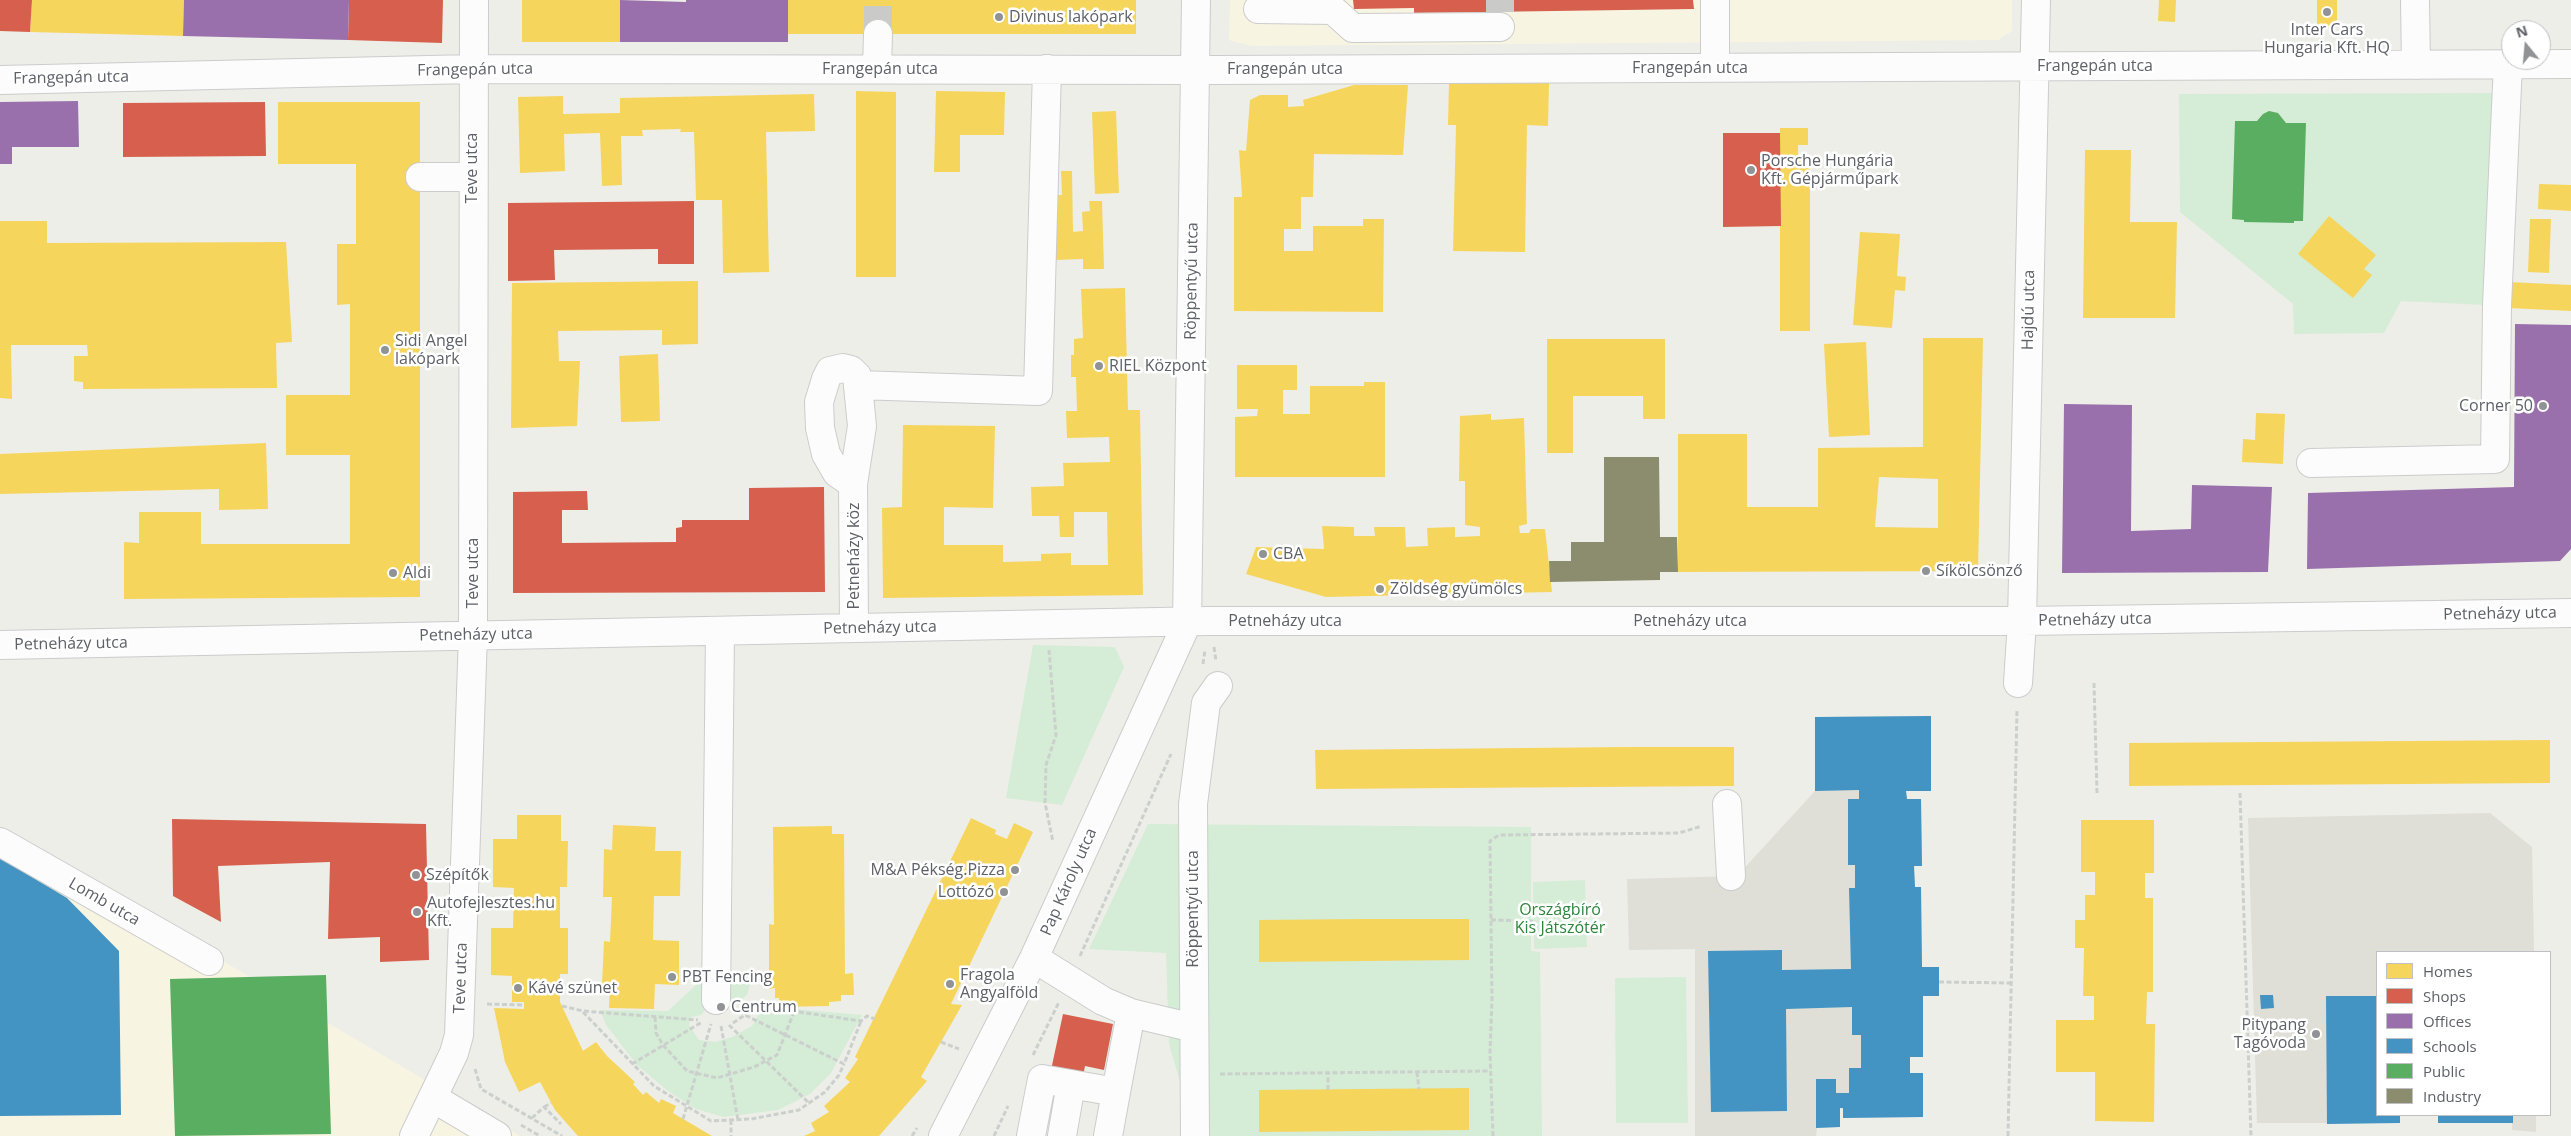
<!DOCTYPE html>
<meta charset="utf-8">
<style>
body{margin:0}
#map{position:relative;width:2571px;height:1136px;overflow:hidden;background:#eeeee9;font-family:"Open Sans",sans-serif}
canvas{display:block}
.legend{position:absolute;left:2376px;top:951px;width:175px;height:165px;box-sizing:border-box;background:#fff;border:1px solid #bfc0c3;margin:0;padding:6px 9px;list-style:none;font-size:15px;color:#5e6168}
.legend li{display:flex;align-items:center;gap:10px;height:25px}
.legend b{width:25px;border:1px solid #bfc0c3}
.north{position:absolute;left:2501px;top:20px;width:50px;height:50px;box-sizing:border-box;background:#fff;border:1px solid #bfc0c3;border-radius:50%;rotate:343deg;font-size:14px;font-weight:700;line-height:20px;text-align:center;color:#5e6168}
.north::after{content:'';display:block;margin:auto;width:18px;height:22px;background:#909295;clip-path:polygon(50% 0,100% 100%,50% 72%,0 100%)}
</style>
<div id="map">
<canvas width="2571" height="1136"></canvas>
<ul class="legend">
<li><b style="height:14px;background:#f6d55c"></b>Homes</li>
<li><b style="height:14px;background:#d6604d"></b>Shops</li>
<li><b style="height:14px;background:#9970ab"></b>Offices</li>
<li><b style="height:14px;background:#4393c3"></b>Schools</li>
<li><b style="height:14px;background:#5aae61"></b>Public</li>
<li><b style="height:14px;background:#8c8c6e"></b>Industry</li>
</ul>
<div class="north">N</div>
</div>
<script>
const ctx = document.querySelector('canvas').getContext('2d');
ctx.lineJoin = 'round';
function paint(path, color) {
  ctx.fillStyle = color;
  ctx.fill(path, 'evenodd');
}
function shape(rows) {
  const path = new Path2D();
  for (const r of rows) {
    path.moveTo(r[0], r[1]);
    for (let i = 2; i < r.length; i += 2) path.lineTo(r[i], r[i + 1]);
  }
  return path;
}
function strokePath(path, color, width, dash) {
  ctx.strokeStyle = color;
  ctx.lineWidth = width;
  ctx.lineCap = dash ? 'butt' : 'round';
  ctx.setLineDash(dash || []);
  ctx.stroke(path);
}
function label(font, color, halo, rows, align = 'center') {
  ctx.font = font + ' "Open Sans",sans-serif';
  ctx.lineWidth = 5;
  ctx.setLineDash([]);
  ctx.textBaseline = 'middle';
  ctx.strokeStyle = halo;
  ctx.fillStyle = color;
  for (const [text, x, y, turn = 0] of rows) {
    ctx.save();
    ctx.translate(x, y);
    ctx.rotate((+turn || 0) * Math.PI / 180);
    ctx.textAlign = isNaN(turn) ? turn : align;
    if (halo) ctx.strokeText(text, 0, 0);
    ctx.fillText(text, 0, 0);
    ctx.restore();
  }
}
paint(shape([
 [1230,0,2012,0,2012,31,1998,40,1251,46,1229,40],
 [0,830,520,1136,0,1136]
]), '#f7f5e2');
paint(shape([
 [1931,716,1906,791,1907,799,1921,799,1922,866,1914,866,1915,887,1921,887,1922,967,1939,967,1939,996,1923,996,1923,1057,1910,1057,1910,1073,1923,1073,1923,1117,1843,1118,1843,1109,1840,1108,1840,1127,1817,1128,1816,1136,1695,1136,1695,949,1629,950,1627,879,1737,876,1815,791,1815,717],
 [2490,813,2532,847,2534,952,2377,952,2377,1115,2400,1115,2400,1123,2257,1123,2248,818],
 [2438,1115,2536,1115,2536,1132,2512,1130,2512,1123,2438,1123]
]), '#dfded7');
paint(shape([
 [2499,93,2485,305,2401,301,2384,333,2294,334,2293,304,2180,212,2179,94],
 [1033,645,1115,647,1124,667,1062,805,1006,798],
 [1148,824,1531,827,1531,951,1540,952,1542,1136,1196,1136,1169,1044,1166,953,1089,949],
 [1585,880,1587,947,1534,949,1533,882],
 [732,975,750,984,747,995,739,1002,726,996,709,1006,701,1015,691,1017,689,1025,699,1040,715,1042,732,1037,752,1026,765,1003,781,1008,862,1015,831,1073,810,1094,778,1110,724,1117,696,1109,668,1091,637,1065,606,1025,600,1010,668,1011,698,983,710,977],
 [1686,977,1688,1123,1616,1123,1615,978]
]), '#d5ecd6');
paint(shape([
 [32,0,184,0,183,36,30,32],
 [522,0,620,0,620,42,522,42],
 [788,0,1136,0,1136,34,788,34],
 [2159,0,2176,0,2175,22,2158,21],
 [2317,0,2337,0,2337,26,2317,25],
 [1449,81,1549,83,1548,126,1527,125,1525,252,1453,251,1456,125,1448,125],
 [1354,85,1408,85,1403,155,1314,154,1313,197,1301,197,1301,229,1284,229,1284,251,1313,251,1313,226,1363,226,1363,219,1384,219,1383,312,1234,311,1234,197,1242,197,1239,150,1246,151,1250,100,1260,95,1288,95,1288,107,1304,106,1303,100],
 [856,91,896,92,896,277,856,277],
 [936,91,1005,92,1004,135,960,135,960,172,934,172],
 [814,94,815,131,766,132,769,272,723,273,722,200,696,200,694,132,680,132,681,129,642,130,643,136,621,136,622,185,602,186,600,133,564,134,565,171,520,173,518,97,563,96,563,114,620,113,620,98],
 [278,102,420,102,420,597,124,599,124,542,139,543,139,512,201,512,201,544,350,544,350,455,286,455,286,395,350,395,350,304,337,305,337,244,356,244,356,164,278,164],
 [1116,111,1119,193,1095,194,1092,112],
 [1780,128,1808,128,1808,145,1798,145,1798,158,1810,158,1810,331,1780,331],
 [2085,150,2131,150,2130,222,2177,222,2175,318,2083,318],
 [1061,171,1072,171,1073,232,1083,231,1082,212,1090,211,1089,201,1102,201,1104,269,1083,269,1083,259,1055,260,1054,195,1062,195],
 [2539,184,2571,185,2571,211,2538,209],
 [2329,216,2376,255,2364,269,2372,275,2353,298,2298,254],
 [2530,219,2551,219,2549,273,2528,272],
 [0,221,47,221,47,243,286,242,292,342,276,343,277,388,83,389,83,382,74,381,74,356,88,356,87,345,11,345,12,399,0,398],
 [1860,232,1900,234,1897,276,1906,277,1905,291,1895,290,1892,328,1853,325],
 [698,281,698,344,662,345,662,330,558,331,559,361,580,361,577,426,511,428,512,283],
 [2509,282,2571,285,2571,311,2508,308],
 [1125,288,1128,410,1140,410,1143,595,883,598,882,508,902,507,903,425,995,426,993,508,944,507,944,545,1003,545,1003,562,1041,561,1041,554,1071,553,1071,565,1108,565,1107,512,1074,512,1074,537,1060,537,1059,516,1032,516,1031,487,1064,486,1063,463,1110,462,1109,437,1067,438,1066,411,1077,411,1076,377,1071,377,1071,355,1074,355,1074,339,1083,338,1081,289],
 [1923,338,1983,338,1978,571,1678,572,1678,434,1747,434,1747,507,1818,507,1818,448,1923,447],
 [1879,477,1938,479,1938,528,1875,527],
 [1547,339,1665,339,1665,419,1643,419,1643,396,1573,396,1573,453,1547,453],
 [1866,342,1870,435,1829,437,1824,344],
 [658,354,660,421,621,422,619,356],
 [1237,365,1297,365,1297,390,1283,390,1283,414,1310,414,1310,386,1364,386,1364,382,1385,382,1385,477,1235,477,1235,417,1257,416,1258,409,1237,409],
 [2256,413,2285,414,2283,464,2242,462,2243,439,2255,440],
 [1491,414,1491,420,1524,418,1527,524,1519,526,1520,533,1529,533,1531,529,1545,529,1552,592,1326,597,1246,574,1256,547,1324,549,1322,526,1354,527,1354,536,1375,536,1374,527,1405,527,1406,547,1428,546,1427,528,1455,527,1455,537,1480,536,1480,527,1465,525,1465,481,1459,481,1460,416],
 [266,443,268,509,219,510,219,489,0,494,0,454],
 [2550,740,2550,783,2129,786,2129,743],
 [1630,747,1734,747,1734,786,1316,789,1315,750],
 [517,815,561,815,561,841,568,841,567,887,560,887,560,928,568,928,568,974,560,974,560,1002,583,1051,596,1042,607,1056,635,1082,633,1084,643,1095,646,1092,659,1103,661,1099,676,1106,673,1113,712,1136,578,1136,555,1110,540,1082,519,1092,505,1062,494,1008,524,1009,524,1002,512,1002,512,976,491,975,491,928,513,928,514,888,493,887,493,839,517,839],
 [971,818,996,830,995,834,1007,839,1014,823,1033,832,951,1004,962,1005,921,1077,927,1081,879,1136,804,1136,815,1131,811,1123,829,1112,824,1106,850,1082,845,1078,858,1059,855,1057],
 [2081,820,2154,820,2154,873,2145,873,2145,898,2153,898,2153,992,2147,992,2146,1024,2155,1024,2154,1122,2095,1121,2095,1072,2056,1072,2056,1020,2094,1020,2094,996,2083,996,2084,948,2075,948,2075,920,2085,920,2085,895,2095,895,2095,872,2081,872],
 [613,825,656,827,655,851,681,851,680,896,654,896,653,940,679,941,679,985,655,984,654,1009,609,1008,610,985,602,985,604,941,610,942,612,897,603,897,604,849,612,850],
 [832,826,832,834,844,834,845,974,853,973,854,995,841,995,841,1001,829,1002,829,1006,779,1007,779,998,775,998,775,988,769,989,769,924,774,925,773,827],
 [1363,919,1469,919,1469,960,1259,962,1259,920],
 [1469,1088,1469,1130,1259,1132,1259,1090]
]), '#f6d55c');
paint(shape([
 [0,0,32,0,30,32,0,31],
 [349,0,443,0,442,43,348,40],
 [1353,0,1693,0,1694,9,1414,13,1414,8,1354,9],
 [265,102,266,156,123,157,123,103],
 [1723,133,1780,133,1781,226,1723,227],
 [694,201,694,264,658,264,658,249,554,250,555,280,508,281,508,203],
 [824,487,825,592,513,593,513,492,587,491,588,510,562,510,562,543,676,542,676,528,682,527,682,520,749,520,749,488],
 [172,819,426,824,429,960,380,962,380,937,328,939,330,862,218,866,221,922,173,896],
 [1063,1014,1113,1024,1104,1070,1085,1066,1083,1076,1051,1070]
]), '#d6604d');
paint(shape([
 [184,0,349,0,348,40,183,36],
 [620,0,686,2,686,0,788,0,788,42,620,42],
 [78,101,79,147,12,147,12,164,0,164,0,102],
 [2515,324,2571,325,2571,549,2560,561,2307,569,2308,493,2514,487],
 [2064,404,2132,405,2131,531,2191,529,2192,485,2272,487,2268,572,2062,573]
]), '#9970ab');
paint(shape([
 [1931,716,1931,791,1906,791,1907,799,1921,799,1922,866,1914,866,1915,887,1921,887,1922,967,1939,967,1939,996,1923,996,1923,1057,1910,1057,1910,1073,1923,1073,1923,1117,1843,1118,1843,1108,1840,1108,1840,1127,1816,1128,1816,1079,1836,1079,1836,1093,1849,1093,1849,1068,1861,1068,1861,1035,1852,1035,1852,1007,1786,1009,1787,1111,1711,1112,1708,951,1782,950,1782,970,1851,969,1849,888,1855,888,1855,865,1848,865,1848,799,1859,799,1859,790,1815,791,1815,717],
 [0,858,67,898,119,951,121,1115,0,1116],
 [2260,995,2273,995,2274,1008,2261,1009],
 [2326,996,2377,996,2377,1115,2400,1115,2400,1123,2327,1124],
 [2438,1115,2513,1115,2513,1123,2438,1123]
]), '#4393c3');
paint(shape([
 [2269,111,2278,113,2286,123,2306,123,2303,221,2294,221,2294,223,2244,222,2244,220,2232,219,2235,121,2257,121,2263,114],
 [326,975,331,1134,175,1136,170,979]
]), '#5aae61');
paint(shape([
 [1604,457,1659,457,1660,537,1677,537,1678,572,1660,572,1660,580,1550,582,1549,561,1571,561,1571,542,1604,542]
]), '#8c8c6e');
strokePath(shape([
 [1500,0,1500,12],
 [878,34,878,0]
]), '#cacbc9', 28, [28, 14]);
const minor = shape([
 [2415,0,2416,65],
 [1258,9,1333,10,1353,28,1500,27],
 [1715,68,1715,0],
 [877,69,878,34],
 [0,80,472,69,1217,70,2571,64],
 [420,177,472,177],
 [858,385,1038,391,1047,69],
 [2311,463,2495,459,2497,305,2508,64],
 [853,484,837,473,826,454,820,428,819,402,826,379,830,371,843,368,851,370,857,376,862,426,853,484,854,627],
 [0,645,1208,621,2022,621,2571,613],
 [2018,683,2022,621,2036,0],
 [1727,804,1731,876],
 [0,842,209,961],
 [1034,958,1103,1001,1131,1013,1194,1028],
 [716,1000,720,633],
 [433,1098,497,1136],
 [414,1136,454,1053,459,1035,473,635,474,0],
 [943,1136,1034,958,1187,623,1196,0],
 [1031,1136,1042,1079,1116,1092,1131,1013],
 [1062,1136,1071,1084],
 [1108,1136,1116,1092],
 [1195,1136,1193,804,1206,703,1218,686]
]);
strokePath(minor, '#cbcccb', 30);
strokePath(shape([
 [1214,647,1216,661],
 [1049,650,1056,735,1046,765,1045,803,1053,842],
 [1203,664,1205,650],
 [2094,683,2097,793],
 [2240,793,2251,1136],
 [1491,920,1533,921],
 [1080,956,1171,754],
 [1939,982,2012,983],
 [487,1004,524,1005],
 [562,1006,583,1011,698,1020],
 [583,1012,654,1086,711,1121,751,1119,799,1110,825,1092,839,1075,844,1064],
 [745,1015,751,1005,861,1021,867,1016,875,1019],
 [655,1017,656,1033,663,1045,687,1071,717,1078,754,1067,777,1055,794,1012],
 [733,1023,745,1015,844,1064,861,1021],
 [729,1025,810,1104],
 [721,1026,738,1120],
 [941,1042,959,1049],
 [1033,1055,1059,1002],
 [632,1064,702,1022],
 [475,1069,481,1089,562,1136],
 [1417,1072,1419,1089],
 [1220,1074,1490,1071],
 [1328,1090,1328,1073],
 [544,1107,551,1103],
 [532,1118,544,1107,561,1124],
 [683,1119,711,1024],
 [731,1120,731,1136],
 [521,1125,540,1136],
 [912,1136,917,1128],
 [994,1136,1008,1106],
 [1493,1136,1490,1052,1492,999,1490,841,1499,835,1679,833,1702,826],
 [2008,1136,2017,709]
]), '#cbd0cd', 3, [5, 2.5]);
strokePath(minor, '#fcfcfc', 28);
for (const [x, y, r, color] of [
 [2327,12,5,"#909295"],
 [999,17,5,"#909295"],
 [1751,170,5,"#909295"],
 [385,350,5,"#909295"],
 [1099,366,5,"#909295"],
 [2543,406,5,"#909295"],
 [1263,554,5,"#909295"],
 [1926,571,5,"#909295"],
 [393,573,5,"#909295"],
 [1380,589,5,"#909295"],
 [1015,870,5,"#909295"],
 [416,875,5,"#909295"],
 [1004,892,5,"#909295"],
 [417,912,5,"#909295"],
 [672,977,5,"#909295"],
 [950,984,5,"#909295"],
 [518,988,5,"#909295"],
 [721,1007,5,"#909295"],
 [2316,1034,5,"#909295"]
]) {
  const dot = new Path2D();
  dot.arc(x, y, r, 0, 2 * Math.PI);
  ctx.fillStyle = color;
  ctx.fill(dot);
  strokePath(dot, '#fff', 2);
}
label('16px', '#5e6168', '#fff', [
 ["Divinus lakópark",1009,17],
 ["Inter Cars",2327,30,"center"],
 ["Hungaria Kft. HQ",2327,48,"center"],
 ["Porsche Hungária",1761,161],
 ["Kft. Gépjárműpark",1761,179],
 ["Sidi Angel",395,341],
 ["lakópark",395,359],
 ["RIEL Központ",1109,366],
 ["Corner 50",2533,406,"right"],
 ["CBA",1273,554],
 ["Síkölcsönző",1936,571],
 ["Aldi",403,573],
 ["Zöldség gyümölcs",1390,589],
 ["M&A Pékség.Pizza",1005,870,"right"],
 ["Szépítők",426,875],
 ["Lottózó",994,892,"right"],
 ["Autofejlesztes.hu",427,903],
 ["Kft.",427,921],
 ["Fragola",960,975],
 ["Angyalföld",960,993],
 ["PBT Fencing",682,977],
 ["Kávé szünet",528,988],
 ["Centrum",731,1007],
 ["Pitypang",2306,1025,"right"],
 ["Tagóvoda",2306,1043,"right"]
], 'left');
label('16px', '#5e6168', '#fff', [
 ["Frangepán utca",2095,66],
 ["Frangepán utca",1690,68],
 ["Frangepán utca",880,69],
 ["Frangepán utca",1285,69],
 ["Frangepán utca",475,70,-1],
 ["Frangepán utca",71,78,-1],
 ["Teve utca",472,168,-90],
 ["Röppentyű utca",1192,281,-89],
 ["Hajdú utca",2029,310,-89],
 ["Petneházy köz",854,556,-90],
 ["Teve utca",473,573,-90],
 ["Petneházy utca",2500,614,-1],
 ["Petneházy utca",2095,620,-1],
 ["Petneházy utca",1285,621],
 ["Petneházy utca",1690,621],
 ["Petneházy utca",880,628,-1],
 ["Petneházy utca",476,635,-1],
 ["Petneházy utca",71,644,-1],
 ["Pap Károly utca",1069,882,-66],
 ["Lomb utca",104,902,30],
 ["Röppentyű utca",1193,909,-90],
 ["Teve utca",461,978,-88]
]);
label('16px', '#2e863c', '#fff', [
 ["Országbíró",1560,910],
 ["Kis Játszótér",1560,928]
]);
</script>
